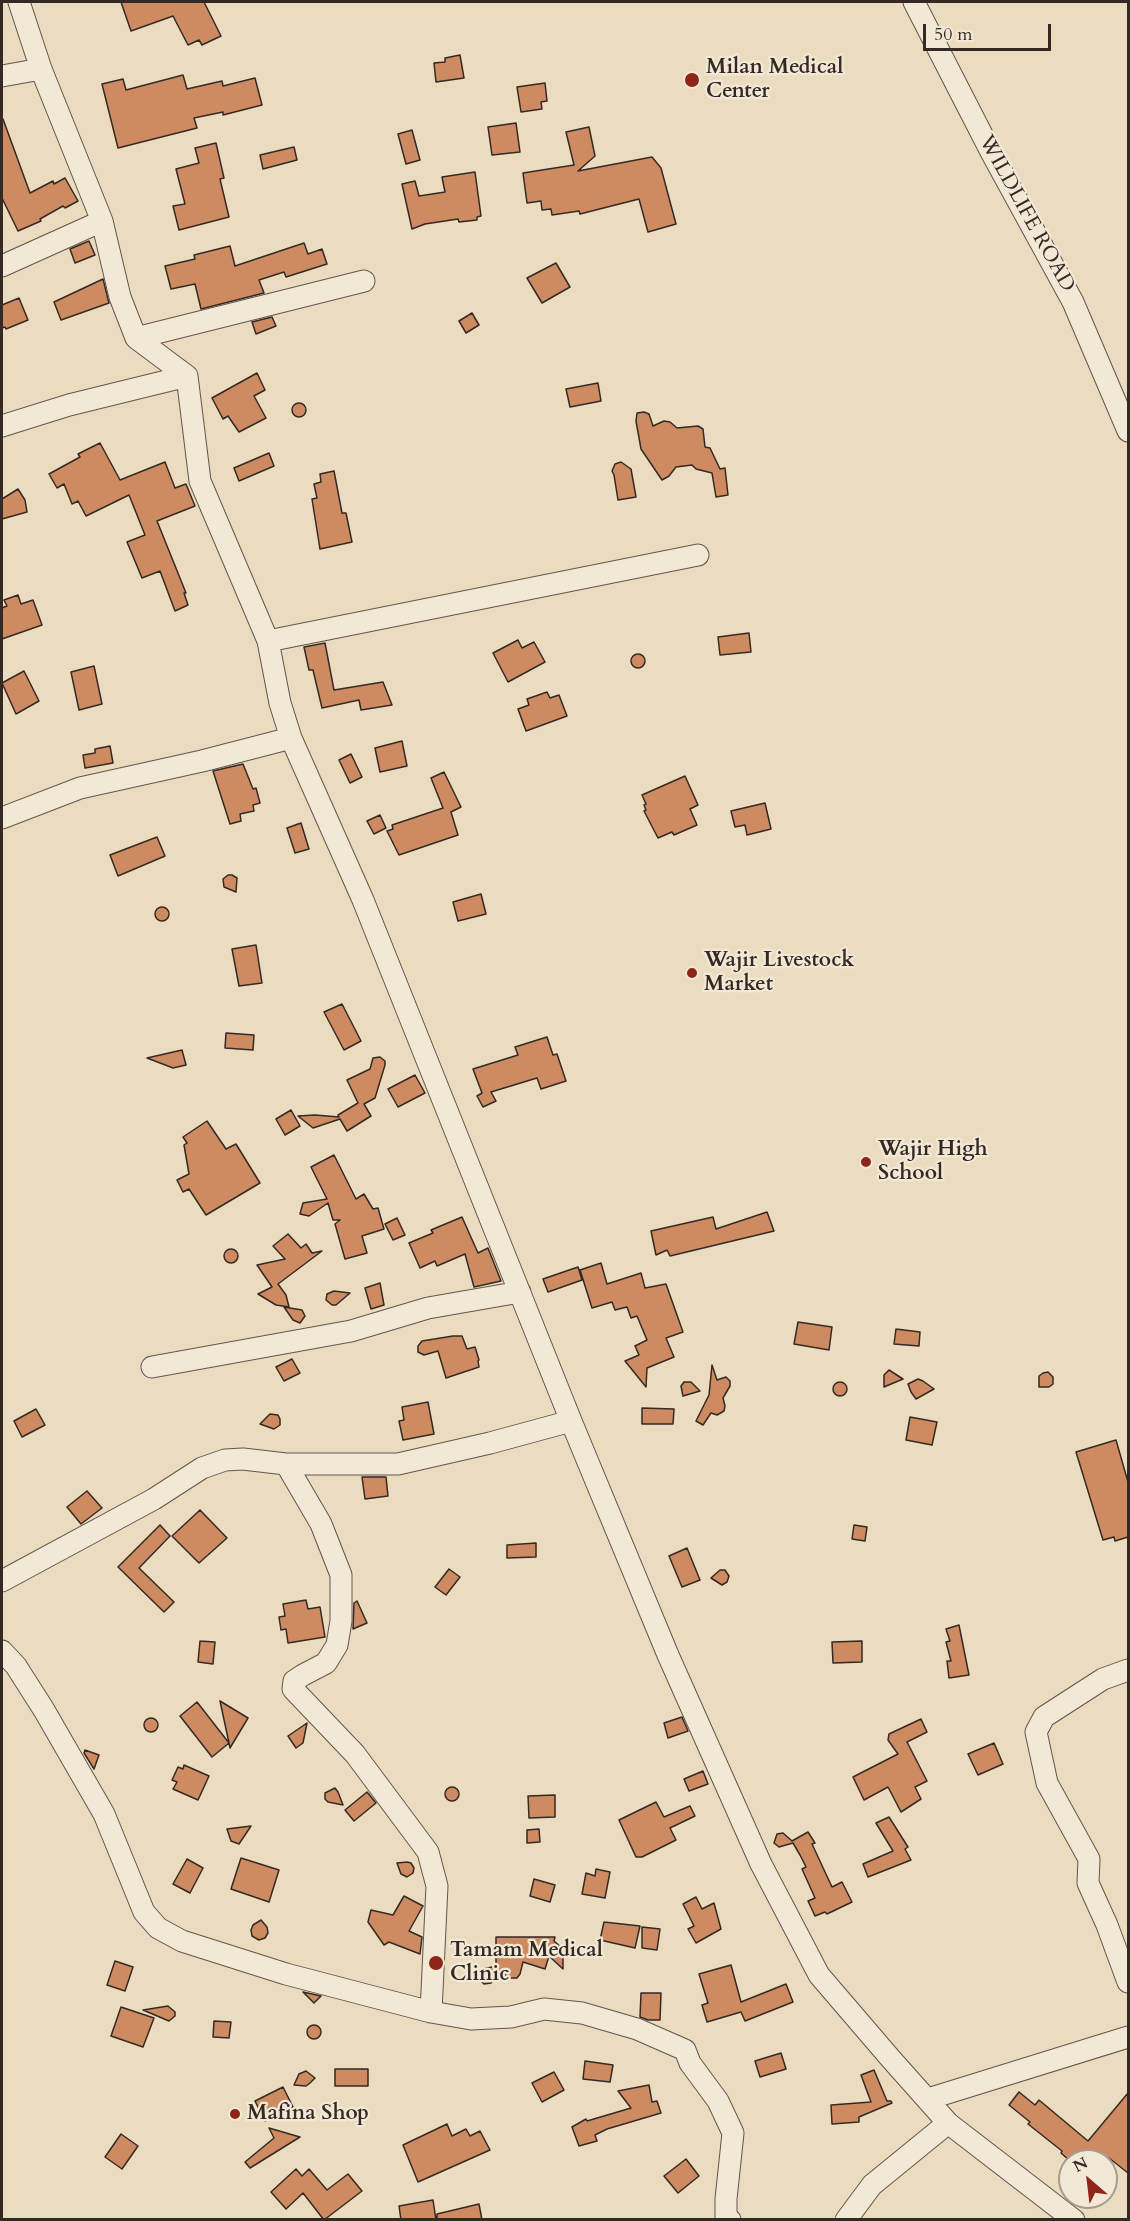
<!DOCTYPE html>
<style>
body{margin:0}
#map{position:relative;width:1130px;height:2221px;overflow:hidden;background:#ebdcc0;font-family:Cardo,serif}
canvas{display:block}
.frame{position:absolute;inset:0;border:3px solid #352924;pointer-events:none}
.north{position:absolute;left:1058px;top:2149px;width:60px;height:60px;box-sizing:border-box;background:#f2e8d6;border:2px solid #a69c8f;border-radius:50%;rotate:332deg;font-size:16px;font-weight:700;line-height:24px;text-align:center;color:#352924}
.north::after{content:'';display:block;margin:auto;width:21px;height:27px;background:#8f2418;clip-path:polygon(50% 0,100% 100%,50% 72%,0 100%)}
.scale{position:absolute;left:923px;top:24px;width:128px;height:27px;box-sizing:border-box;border:3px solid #352924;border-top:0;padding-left:8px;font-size:18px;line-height:21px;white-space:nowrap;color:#352924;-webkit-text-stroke:4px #f2e8d6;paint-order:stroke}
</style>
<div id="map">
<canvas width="1130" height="2221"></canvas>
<div class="frame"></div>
<div class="north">N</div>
<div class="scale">50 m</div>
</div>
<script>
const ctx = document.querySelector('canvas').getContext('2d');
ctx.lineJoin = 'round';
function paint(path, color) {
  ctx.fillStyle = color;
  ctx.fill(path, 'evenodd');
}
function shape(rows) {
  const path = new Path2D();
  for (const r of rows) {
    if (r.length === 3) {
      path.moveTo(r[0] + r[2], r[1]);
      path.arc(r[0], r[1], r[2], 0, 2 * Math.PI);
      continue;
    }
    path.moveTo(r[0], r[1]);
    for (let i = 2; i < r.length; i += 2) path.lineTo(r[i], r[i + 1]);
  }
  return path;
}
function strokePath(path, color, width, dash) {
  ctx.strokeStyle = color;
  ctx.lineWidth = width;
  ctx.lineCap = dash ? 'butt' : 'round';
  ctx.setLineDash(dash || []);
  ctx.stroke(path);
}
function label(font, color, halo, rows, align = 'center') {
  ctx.font = font + ' Cardo,serif';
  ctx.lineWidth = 4.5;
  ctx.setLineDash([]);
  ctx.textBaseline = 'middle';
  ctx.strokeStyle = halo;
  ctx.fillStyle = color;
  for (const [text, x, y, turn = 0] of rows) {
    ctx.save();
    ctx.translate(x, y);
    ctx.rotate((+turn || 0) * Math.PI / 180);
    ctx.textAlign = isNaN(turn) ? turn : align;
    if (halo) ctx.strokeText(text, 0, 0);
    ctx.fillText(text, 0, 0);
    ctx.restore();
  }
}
const building = shape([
 [121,2,204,2,221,36,202,45,199,40,188,45,173,16,131,31,121,2],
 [460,55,464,78,436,82,434,63,445,62,445,58,460,55],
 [183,75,187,89,222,81,223,86,255,78,262,105,223,115,223,112,194,118,197,128,118,148,102,84,123,79,126,90,183,75],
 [545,83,547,101,541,102,542,109,521,112,517,87,545,83],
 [2,119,3,119,30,193,53,181,54,184,65,178,78,201,65,208,63,206,40,219,41,221,18,231,2,198,2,119],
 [516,123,520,152,492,155,488,127,516,123],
 [589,127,595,156,578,171,652,157,661,168,676,224,648,232,639,199,580,214,579,211,552,215,551,209,542,210,541,201,527,203,523,173,574,165,566,132,589,127],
 [412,130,420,160,406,164,398,134,412,130],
 [216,143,224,178,220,179,229,217,179,230,173,206,185,204,176,169,199,163,195,148,216,143],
 [294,147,297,160,263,169,260,155,294,147],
 [475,172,481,216,477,217,477,220,459,222,458,219,425,224,412,229,402,184,415,181,419,196,445,192,442,177,475,172],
 [89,241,95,255,75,263,70,249,89,241],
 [304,243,308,254,322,249,327,264,286,277,284,272,259,280,264,293,201,309,195,284,171,289,165,266,195,259,194,255,230,246,235,266,304,243],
 [556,263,570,287,542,303,527,278,556,263],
 [103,279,109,303,61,320,54,302,103,279],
 [19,298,28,320,6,329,5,327,2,328,2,305,19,298],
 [472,313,479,325,466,333,459,321,472,313],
 [272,317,276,326,256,334,252,322,272,317],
 [257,373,265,390,254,396,266,418,239,432,228,416,223,419,212,398,257,373],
 [598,383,601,401,570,407,566,389,598,383],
 [299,410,7],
 [644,412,649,414,653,426,664,421,670,422,677,428,698,426,703,429,705,447,710,448,720,469,725,468,728,495,716,497,712,473,696,469,692,465,676,467,669,476,662,480,641,449,636,421,637,413,644,412],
 [100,443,120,480,165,462,175,488,186,484,195,506,157,521,186,593,184,593,188,605,175,611,160,571,142,578,127,542,145,535,129,495,86,516,78,501,72,504,64,484,57,488,49,474,80,457,78,454,100,443],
 [269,453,274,466,239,481,234,468,269,453],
 [621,462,631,469,636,497,618,500,614,475,612,471,615,464,621,462],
 [334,471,342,513,346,513,352,542,320,549,312,499,317,498,314,484,321,482,320,474,334,471],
 [18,489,25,500,27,512,2,519,2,499,18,489],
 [18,595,21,604,33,600,42,625,2,639,2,608,7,606,4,600,18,595],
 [749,633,751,652,720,655,718,637,749,633],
 [518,640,522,648,534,642,545,662,508,682,493,653,518,640],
 [325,643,334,690,383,682,392,705,361,710,359,700,322,708,313,670,309,670,304,647,325,643],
 [638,661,7],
 [94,666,102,704,79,710,71,672,94,666],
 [24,671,39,701,16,714,2,683,24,671],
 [547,692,550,698,559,695,567,716,526,731,518,709,529,705,527,699,547,692],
 [402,741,407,766,380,772,375,748,402,741],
 [110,746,113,763,85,768,83,755,95,753,95,749,110,746],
 [351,754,362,777,350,783,339,760,351,754],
 [243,764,253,789,256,788,260,803,253,805,254,811,240,814,241,821,230,824,213,771,243,764],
 [444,772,461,807,451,812,458,835,399,855,387,831,393,829,392,825,443,808,431,778,444,772],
 [685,776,698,805,690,809,697,825,674,835,672,832,658,838,644,811,646,810,644,805,646,804,642,795,685,776],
 [765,803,771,829,747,835,745,825,735,827,731,811,765,803],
 [380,815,386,828,374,834,367,821,380,815],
 [301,823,309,849,295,853,287,828,301,823],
 [157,837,165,856,118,876,110,855,157,837],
 [228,875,232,875,237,878,236,892,224,887,223,879,228,875],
 [481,894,486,914,458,921,453,902,481,894],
 [162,914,7],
 [256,945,262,983,239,986,232,949,256,945],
 [342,1004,361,1041,344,1050,324,1012,342,1004],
 [226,1033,254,1035,253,1050,225,1048,226,1033],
 [547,1037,553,1055,557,1054,566,1081,541,1089,537,1078,491,1092,496,1101,483,1107,477,1096,482,1093,473,1069,518,1055,515,1047,547,1037],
 [182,1050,186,1065,173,1068,147,1058,182,1050],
 [380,1057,385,1061,385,1065,375,1098,364,1104,371,1116,347,1131,340,1119,313,1128,298,1116,315,1115,339,1117,338,1115,358,1103,347,1080,370,1069,373,1058,380,1057],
 [415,1075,425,1093,398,1107,388,1089,415,1075],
 [291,1110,300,1126,285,1135,276,1119,291,1110],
 [207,1121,226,1149,236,1144,260,1183,206,1215,189,1189,183,1192,177,1180,189,1174,184,1145,187,1143,183,1137,207,1121],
 [334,1155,356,1199,364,1194,373,1209,378,1208,384,1229,362,1236,367,1253,345,1259,335,1224,340,1220,333,1220,328,1203,309,1216,300,1214,303,1203,327,1199,311,1167,334,1155],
 [767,1212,774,1231,670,1256,667,1250,656,1255,651,1231,713,1217,716,1229,767,1212],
 [462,1217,478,1253,488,1248,501,1281,474,1287,465,1254,437,1266,435,1261,420,1268,409,1243,433,1233,431,1230,462,1217],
 [397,1218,405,1235,393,1240,385,1224,397,1218],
 [288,1234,301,1248,306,1244,312,1253,322,1251,278,1284,286,1295,289,1307,276,1305,258,1294,272,1287,257,1265,285,1259,273,1246,288,1234],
 [231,1256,7],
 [601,1263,607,1284,641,1273,645,1288,666,1284,683,1332,666,1338,674,1357,647,1368,646,1387,625,1361,639,1355,635,1346,647,1340,637,1316,631,1318,627,1307,615,1310,612,1302,592,1308,580,1270,601,1263],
 [578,1267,582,1280,548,1292,543,1279,578,1267],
 [380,1283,384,1305,371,1309,365,1288,380,1283],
 [334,1291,350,1293,336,1305,332,1305,326,1300,327,1294,334,1291],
 [284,1307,302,1310,305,1316,300,1323,293,1320,284,1307],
 [798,1322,832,1327,829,1350,794,1344,798,1322],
 [896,1329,920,1332,919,1346,894,1344,896,1329],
 [453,1336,462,1336,467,1349,475,1347,479,1360,478,1361,479,1367,446,1378,438,1351,424,1355,418,1352,418,1346,422,1341,453,1336],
 [292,1359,300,1373,284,1381,276,1367,292,1359],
 [712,1365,717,1380,726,1377,730,1381,730,1386,723,1398,725,1406,724,1411,717,1415,711,1413,703,1425,696,1421,709,1395,712,1365],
 [889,1370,903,1379,884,1387,884,1375,889,1370],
 [1048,1372,1053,1377,1053,1384,1049,1387,1039,1387,1039,1376,1043,1373,1048,1372],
 [918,1379,923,1381,934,1389,916,1399,911,1392,908,1384,918,1379],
 [840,1389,7],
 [684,1382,691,1382,700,1391,683,1396,681,1386,684,1382],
 [428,1402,434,1434,403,1440,399,1421,404,1420,402,1407,428,1402],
 [642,1408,674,1409,673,1424,642,1424,642,1408],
 [36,1409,45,1425,22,1437,14,1421,36,1409],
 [270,1414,278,1415,280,1419,280,1425,274,1429,260,1424,270,1414],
 [910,1417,937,1422,932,1445,906,1440,910,1417],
 [1116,1440,1128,1482,1128,1537,1115,1541,1114,1537,1103,1540,1076,1452,1116,1440],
 [362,1477,386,1477,388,1496,365,1499,362,1477],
 [87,1491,102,1508,81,1524,67,1507,87,1491],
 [200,1510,227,1538,199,1563,172,1536,200,1510],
 [160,1525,170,1536,139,1568,174,1602,164,1612,118,1567,160,1525],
 [854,1525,867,1527,865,1541,852,1539,854,1525],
 [536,1543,536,1557,507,1558,507,1545,536,1543],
 [687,1548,700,1580,682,1587,669,1556,687,1548],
 [449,1569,460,1577,446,1595,435,1587,449,1569],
 [720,1570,725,1570,729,1576,727,1582,722,1585,711,1578,720,1570],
 [306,1600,308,1609,320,1607,325,1637,288,1643,286,1629,281,1630,279,1617,285,1616,283,1604,306,1600],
 [357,1601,367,1623,353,1629,354,1603,357,1601],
 [959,1625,969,1675,949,1678,947,1661,951,1661,946,1642,950,1641,946,1629,959,1625],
 [200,1641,215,1642,213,1664,198,1662,200,1641],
 [862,1641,862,1662,833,1663,832,1642,862,1641],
 [220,1701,248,1718,230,1748,229,1743,212,1757,180,1716,197,1702,229,1743,220,1701],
 [682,1717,688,1731,668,1738,664,1723,682,1717],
 [151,1725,7],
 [921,1719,927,1732,907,1742,927,1781,915,1787,921,1799,901,1812,888,1787,864,1800,853,1777,898,1754,888,1740,889,1734,921,1719],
 [307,1723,303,1743,296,1748,288,1736,307,1723],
 [994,1743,1003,1764,978,1775,968,1754,994,1743],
 [85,1750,99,1755,94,1769,84,1753,85,1750],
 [184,1765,209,1776,198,1800,173,1789,177,1782,172,1780,178,1767,183,1769,184,1765],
 [703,1771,708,1784,689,1791,684,1779,703,1771],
 [452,1794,7],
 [335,1788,338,1792,343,1805,328,1802,325,1799,325,1793,335,1788],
 [367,1792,376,1803,354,1821,345,1810,367,1792],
 [555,1795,555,1817,529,1818,528,1796,555,1795],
 [656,1802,664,1817,690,1806,695,1816,670,1828,676,1840,642,1857,636,1857,619,1820,656,1802],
 [889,1817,908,1847,905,1849,911,1860,868,1877,863,1864,893,1851,876,1823,889,1817],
 [251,1826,239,1844,231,1841,227,1829,251,1826],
 [539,1829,540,1842,527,1843,527,1830,539,1829],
 [808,1832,815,1843,812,1844,832,1887,842,1882,852,1902,827,1914,825,1912,815,1916,808,1901,815,1898,802,1869,806,1867,800,1855,793,1843,779,1847,774,1843,777,1834,783,1833,792,1841,808,1832],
 [241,1858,279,1870,269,1902,231,1889,241,1858],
 [187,1859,203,1868,190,1893,173,1884,187,1859],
 [407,1862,411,1863,414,1868,413,1873,407,1877,401,1874,397,1863,407,1862],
 [596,1869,610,1872,605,1898,582,1894,586,1873,595,1876,596,1869],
 [534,1879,555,1885,550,1902,530,1896,534,1879],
 [404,1896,423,1906,409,1931,422,1937,420,1954,389,1942,384,1945,368,1922,371,1910,393,1915,404,1896],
 [696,1897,702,1909,714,1903,721,1929,696,1943,688,1929,694,1926,683,1904,696,1897],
 [261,1920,267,1927,268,1933,265,1938,259,1940,252,1936,251,1930,253,1925,261,1920],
 [604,1922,640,1926,635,1948,600,1940,604,1922],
 [642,1927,660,1929,657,1950,642,1948,642,1927],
 [496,1937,555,1937,554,1941,563,1949,563,1969,549,1956,545,1969,523,1962,520,1974,517,1978,510,1978,500,1971,491,1983,484,1984,480,1980,480,1972,484,1969,496,1966,496,1937],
 [115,1961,133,1967,125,1991,107,1985,115,1961],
 [731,1965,741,2002,786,1984,793,2002,745,2021,741,2012,707,2022,702,2005,708,2003,699,1974,731,1965],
 [303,1992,321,1996,314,2003,303,1992],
 [641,1993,661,1993,660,2020,648,2020,640,2017,641,1993],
 [168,2006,175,2012,175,2016,169,2021,143,2010,168,2006],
 [121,2007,154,2018,143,2047,111,2036,121,2007],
 [214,2021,231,2022,229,2038,213,2037,214,2021],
 [314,2032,7],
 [781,2053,786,2069,760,2077,755,2061,781,2053],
 [585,2061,613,2065,610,2082,583,2079,585,2061],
 [335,2069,368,2069,368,2086,335,2086,335,2069],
 [874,2070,887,2101,891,2101,892,2103,859,2117,859,2122,832,2124,831,2105,871,2102,861,2075,874,2070],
 [306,2071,315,2078,310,2083,306,2086,294,2085,299,2074,306,2071],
 [554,2072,564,2090,542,2102,532,2083,554,2072],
 [649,2085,652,2102,657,2101,661,2113,607,2129,595,2135,597,2141,579,2146,572,2127,586,2119,587,2121,631,2108,618,2091,649,2085],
 [283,2087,293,2107,265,2121,255,2101,283,2087],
 [1019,2092,1035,2105,1039,2100,1088,2141,1128,2093,1128,2173,1109,2158,1107,2161,1070,2161,1061,2153,1062,2151,1028,2124,1030,2122,1009,2105,1019,2092],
 [447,2124,452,2136,466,2129,470,2136,480,2131,490,2150,418,2182,403,2145,447,2124],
 [269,2128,300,2137,250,2168,245,2162,274,2138,269,2128],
 [121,2134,138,2146,122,2169,105,2157,121,2134],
 [686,2159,699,2176,678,2193,664,2176,686,2159],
 [296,2169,302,2176,309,2169,327,2190,348,2174,362,2191,324,2220,303,2193,286,2209,271,2192,296,2169],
 [433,2200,436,2220,401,2220,399,2206,433,2200],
 [479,2204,482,2220,437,2220,437,2214,479,2204]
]);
paint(building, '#ce8b61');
strokePath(building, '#352924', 1.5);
const minor = shape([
 [19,2,41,69,102,221,120,297,136,338,187,376,200,481,268,641,280,703,291,738,363,900,571,1421,668,1655,761,1864,819,1975,891,2059,948,2123,1074,2220],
 [914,2,991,152,1073,302,1128,431],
 [2,76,41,69],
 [2,266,102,221],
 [136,338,364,281],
 [2,426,69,405,187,376],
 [268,641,698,555],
 [2,818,80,788,202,761,291,738],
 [152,1367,351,1331,428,1308,520,1292],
 [286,1464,321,1524,341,1575,341,1621,337,1645,326,1663,303,1675,294,1681,293,1689,355,1754,428,1852,437,1886,431,2012],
 [2,1581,154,1499,202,1468,225,1460,243,1459,286,1464,398,1464,490,1443,571,1421],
 [2,1651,16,1666,44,1710,104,1814,144,1912,158,1928,182,1941,286,1974,431,2012,471,2019,511,2017,544,2009,582,2013,637,2029,685,2050,690,2063,718,2101,733,2133,726,2199,726,2217,730,2220],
 [1128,1670,1103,1679,1044,1717,1036,1732,1047,1783,1089,1859,1088,1883,1107,1925,1128,1982],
 [928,2099,1128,2037],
 [846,2220,872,2185,948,2123]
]);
strokePath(minor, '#62564b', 23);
strokePath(minor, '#f2e8d6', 21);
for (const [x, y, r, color] of [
 [692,80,8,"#8f2418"],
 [692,973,6,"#8f2418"],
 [866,1162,6,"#8f2418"],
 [436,1963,8,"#8f2418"],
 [235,2114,6,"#8f2418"]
]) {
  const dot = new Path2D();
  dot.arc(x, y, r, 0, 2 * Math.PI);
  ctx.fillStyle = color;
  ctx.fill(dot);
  strokePath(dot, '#f2e8d6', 2);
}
label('bold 21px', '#352924', '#f2e8d6', [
 ["Milan Medical",706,68],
 ["Center",706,92],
 ["Wajir Livestock",704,961],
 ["Market",704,985],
 ["Wajir High",878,1150],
 ["School",878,1174],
 ["Tamam Medical",450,1951],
 ["Clinic",450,1975],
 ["Mafina Shop",247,2114]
], 'left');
label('21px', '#352924', '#f2e8d6', [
 ["WILDLIFE ROAD",1026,214,61]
]);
</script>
